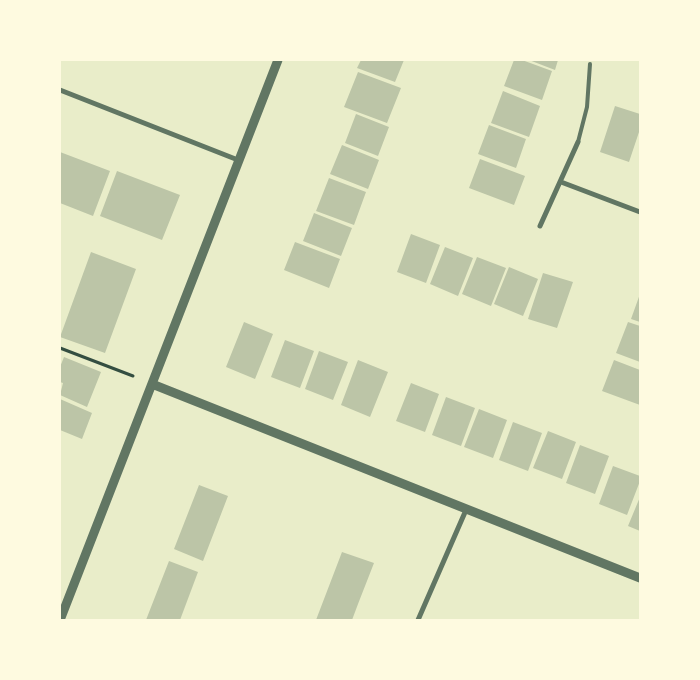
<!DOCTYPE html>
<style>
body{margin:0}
#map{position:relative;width:700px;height:680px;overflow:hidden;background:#e9edc9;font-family:Helvetica,sans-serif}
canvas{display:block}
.frame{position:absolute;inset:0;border:61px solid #fefae0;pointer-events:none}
</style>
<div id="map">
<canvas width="700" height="680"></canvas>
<div class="frame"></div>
</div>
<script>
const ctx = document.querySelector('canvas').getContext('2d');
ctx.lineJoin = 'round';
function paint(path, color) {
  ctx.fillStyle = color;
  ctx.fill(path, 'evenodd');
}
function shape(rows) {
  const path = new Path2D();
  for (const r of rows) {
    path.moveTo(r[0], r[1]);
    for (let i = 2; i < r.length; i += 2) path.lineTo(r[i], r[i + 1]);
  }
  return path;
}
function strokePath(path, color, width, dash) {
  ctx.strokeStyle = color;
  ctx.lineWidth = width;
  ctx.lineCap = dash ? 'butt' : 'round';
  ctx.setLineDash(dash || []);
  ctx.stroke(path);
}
paint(shape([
 [361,60,404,60,395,82,357,68],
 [514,60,522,60,552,71,542,100,504,86],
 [529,60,558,60,555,70],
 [358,72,401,88,387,123,344,107],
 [503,91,540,106,529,137,491,123],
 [615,106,640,114,640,129,629,162,600,152],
 [356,114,389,127,378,156,345,143],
 [489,125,526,139,516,168,478,154],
 [342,145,379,160,368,189,330,174],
 [60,152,110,171,93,216,60,203],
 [480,159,525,176,514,205,469,188],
 [117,171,180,195,162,240,100,216],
 [329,178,366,192,354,225,316,211],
 [314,213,352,228,341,256,303,241],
 [411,234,440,245,426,283,397,272],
 [295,242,340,259,329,288,284,270],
 [445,247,473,258,458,296,430,284],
 [91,252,136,269,105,353,60,337],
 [477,257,506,268,491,306,462,294],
 [509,267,538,279,523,316,494,304],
 [543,273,573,282,557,328,528,319],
 [640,294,640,322,631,319],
 [244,322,273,334,255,379,226,367],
 [628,322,640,326,640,362,616,353],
 [285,340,314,351,300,388,271,377],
 [319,351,348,362,333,400,305,389],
 [64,357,101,372,87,407,60,395,63,383,60,382,60,367],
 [358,360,388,372,370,417,341,405],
 [614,360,640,370,640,405,602,391],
 [411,383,439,394,425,432,396,421],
 [446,397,475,408,461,446,432,435],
 [60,399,92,413,82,439,60,430],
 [479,409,507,420,493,458,464,447],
 [513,422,542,433,528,471,499,460],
 [548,431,576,442,562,479,533,468],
 [580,445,609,456,595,494,566,483],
 [613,466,640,476,640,481,627,515,599,504],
 [199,485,228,496,203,561,174,549],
 [640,497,640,531,628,526],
 [342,552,374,563,358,604,352,620,316,620],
 [169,561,198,572,180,620,146,620]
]), '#bcc5a7');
strokePath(shape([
 [60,348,133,376]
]), '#344e41', 3);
strokePath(shape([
 [578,142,587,107,590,64]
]), '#617663', 4);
strokePath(shape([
 [60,90,238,160],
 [561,182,640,212],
 [540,226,578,142],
 [418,620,466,510]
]), '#617663', 5);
strokePath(shape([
 [152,384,640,578],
 [60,620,278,60]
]), '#617663', 9);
</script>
